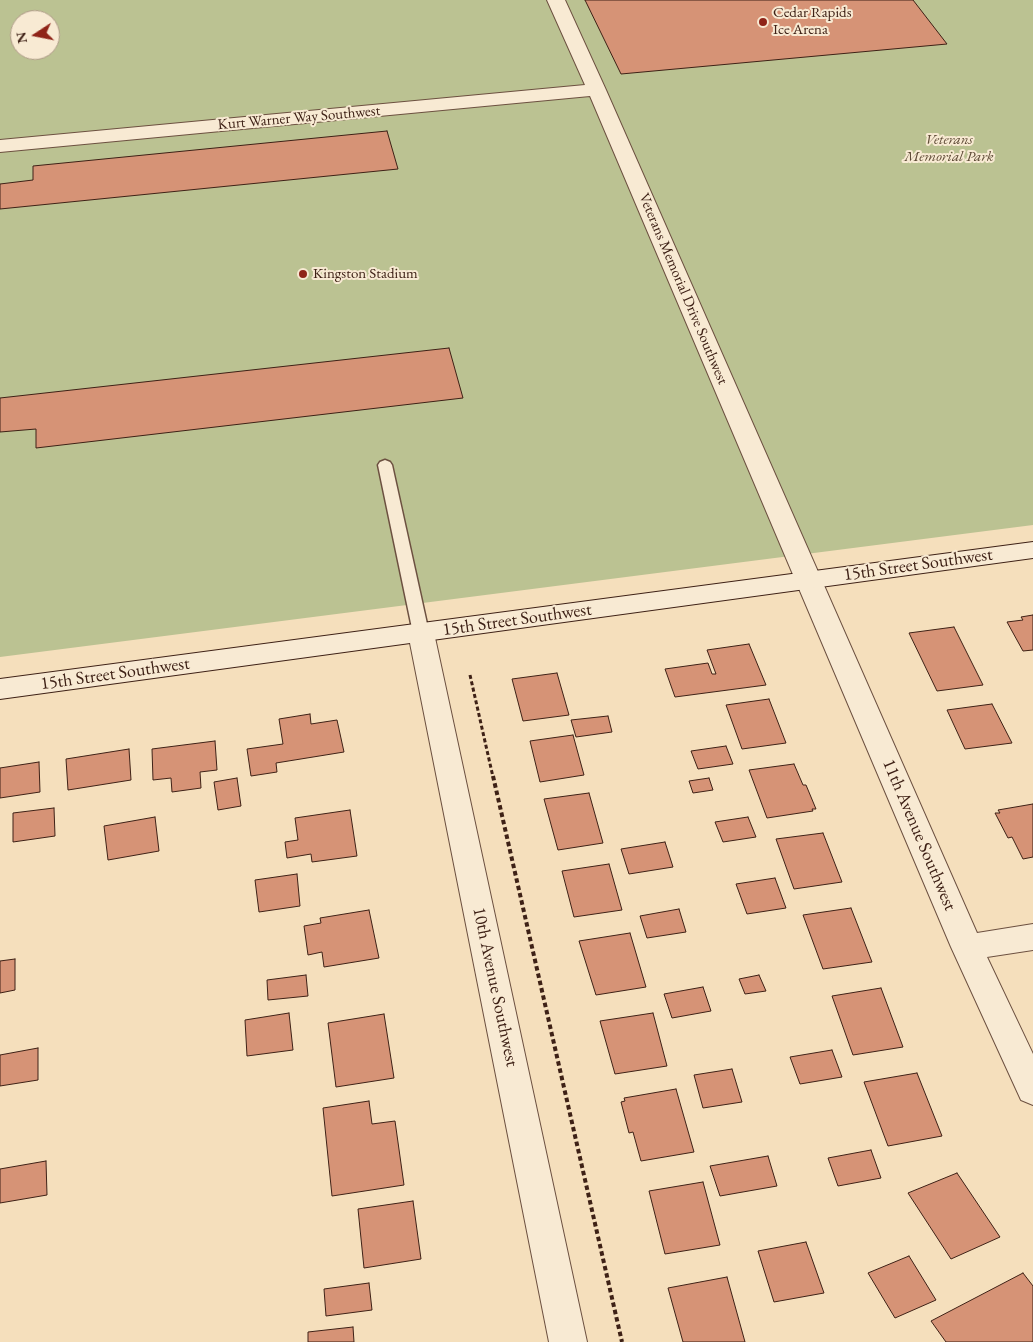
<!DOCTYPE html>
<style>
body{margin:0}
#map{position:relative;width:1033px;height:1342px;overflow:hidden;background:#f5dfbc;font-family:"EB Garamond",serif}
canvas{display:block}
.north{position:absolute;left:10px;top:10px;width:50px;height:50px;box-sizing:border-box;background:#f8ead3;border:1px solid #ae9a87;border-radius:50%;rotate:259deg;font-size:14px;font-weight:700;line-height:20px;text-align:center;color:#3e2116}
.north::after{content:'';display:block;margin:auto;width:18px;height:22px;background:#8f2418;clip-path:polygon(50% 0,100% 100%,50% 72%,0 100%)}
</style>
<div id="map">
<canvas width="1033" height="1342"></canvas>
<div class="north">N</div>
</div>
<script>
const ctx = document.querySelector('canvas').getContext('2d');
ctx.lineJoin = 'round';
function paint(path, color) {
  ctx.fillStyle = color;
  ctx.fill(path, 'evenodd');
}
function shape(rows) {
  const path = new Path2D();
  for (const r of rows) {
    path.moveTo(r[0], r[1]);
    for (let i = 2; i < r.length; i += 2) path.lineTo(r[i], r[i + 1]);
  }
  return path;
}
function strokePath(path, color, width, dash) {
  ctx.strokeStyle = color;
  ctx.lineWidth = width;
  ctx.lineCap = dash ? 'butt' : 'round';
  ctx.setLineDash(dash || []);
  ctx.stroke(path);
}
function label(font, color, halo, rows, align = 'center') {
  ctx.font = font + ' "EB Garamond",serif';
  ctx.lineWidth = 4;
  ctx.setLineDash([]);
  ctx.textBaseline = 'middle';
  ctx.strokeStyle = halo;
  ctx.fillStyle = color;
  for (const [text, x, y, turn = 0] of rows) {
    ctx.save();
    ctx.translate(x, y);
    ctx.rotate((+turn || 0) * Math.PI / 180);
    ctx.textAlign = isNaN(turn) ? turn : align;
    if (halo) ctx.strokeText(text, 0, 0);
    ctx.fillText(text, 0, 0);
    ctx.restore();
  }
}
paint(shape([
 [0,0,1033,0,1033,525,0,657],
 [20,20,50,20,50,50,20,50]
]), '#bbc292');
const building = shape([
 [585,0,913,0,947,44,621,74,585,0],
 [387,131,398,169,0,209,0,184,33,180,33,166,387,131],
 [449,348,463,398,36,448,36,429,0,432,0,398,449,348],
 [1033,615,1033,650,1023,651,1007,622,1023,620,1021,617,1033,615],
 [954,627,983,685,937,691,909,633,954,627],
 [749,644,766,685,675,697,665,669,708,663,712,674,716,674,707,650,749,644],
 [557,673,569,715,523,721,512,679,557,673],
 [769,699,786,743,742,749,726,705,769,699],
 [992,704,1012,743,965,749,947,710,992,704],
 [310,714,311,724,337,720,344,752,276,763,277,772,251,776,247,749,283,744,279,719,310,714],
 [608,716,612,732,576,737,571,720,608,716],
 [573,735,584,775,540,782,530,741,573,735],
 [215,741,217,770,200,772,201,788,172,792,171,778,153,780,152,749,215,741],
 [726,746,733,764,698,769,691,751,726,746],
 [129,749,131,780,68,790,66,759,129,749],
 [39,762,40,792,0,798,0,768,39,762],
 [794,764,803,785,806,785,816,809,812,809,813,811,767,818,749,770,794,764],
 [237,778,241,806,218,810,214,782,237,778],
 [709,778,713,790,693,793,689,781,709,778],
 [589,793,603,843,558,850,544,799,589,793],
 [1033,804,1033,857,1023,859,1012,837,1008,838,995,813,1000,813,998,810,1033,804],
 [54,808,55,836,13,842,13,813,54,808],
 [350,810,357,856,312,862,311,854,287,858,285,842,298,840,295,818,350,810],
 [155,817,159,851,108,860,104,826,155,817],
 [748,817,756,837,723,842,715,822,748,817],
 [823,833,842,882,794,889,776,839,823,833],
 [665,842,673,867,629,874,621,849,665,842],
 [609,864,622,910,574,917,562,871,609,864],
 [297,874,300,906,259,912,255,880,297,874],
 [775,878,786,908,747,914,736,884,775,878],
 [851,908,872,962,823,969,803,915,851,908],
 [679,909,686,932,647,938,640,916,679,909],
 [369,910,379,958,324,967,322,952,308,955,304,926,321,923,320,918,369,910],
 [630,933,646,987,596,995,579,941,630,933],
 [15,959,15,990,0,993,0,961,15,959],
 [306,975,308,996,268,1000,267,980,306,975],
 [759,975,766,991,745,994,739,979,759,975],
 [703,987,711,1011,672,1018,664,994,703,987],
 [881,988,903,1047,853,1055,832,996,881,988],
 [289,1013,293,1050,247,1056,245,1020,289,1013],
 [653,1013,667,1066,615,1074,600,1021,653,1013],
 [384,1014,394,1078,336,1087,328,1023,384,1014],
 [38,1048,38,1080,0,1086,0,1055,38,1048],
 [832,1050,842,1077,800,1084,790,1057,832,1050],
 [732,1069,742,1102,703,1108,694,1075,732,1069],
 [917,1073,942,1136,888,1146,864,1082,917,1073],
 [676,1089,694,1152,641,1161,633,1132,629,1133,621,1102,625,1101,624,1098,676,1089],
 [369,1101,372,1124,395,1121,404,1185,332,1196,323,1108,369,1101],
 [871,1150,881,1178,838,1186,828,1158,871,1150],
 [768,1156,777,1186,720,1196,710,1166,768,1156],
 [46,1161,47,1195,0,1203,0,1169,46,1161],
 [957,1173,1000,1237,951,1259,908,1193,957,1173],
 [703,1182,720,1245,665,1254,649,1191,703,1182],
 [413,1201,421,1259,364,1268,358,1209,413,1201],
 [806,1242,824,1293,774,1302,758,1251,806,1242],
 [909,1256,936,1300,895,1318,868,1273,909,1256],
 [1023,1273,1033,1286,1033,1342,946,1342,931,1321,1023,1273],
 [727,1277,745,1342,683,1342,668,1288,727,1277],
 [369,1283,372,1310,326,1316,324,1289,369,1283],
 [353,1327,354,1342,308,1342,308,1332,353,1327]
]);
paint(building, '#d69376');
strokePath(building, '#3e2116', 1);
const lane = shape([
 [385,460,390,462,392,465,429,633,427,637,421,639,415,637,413,633,378,465,380,462,385,460]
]);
const street = shape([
 [547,0,565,0,606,90,977,933,1033,924,1033,950,987,957,1033,1054,1033,1105,1021,1100,951,947,590,96,0,152,0,140,585,85,547,0],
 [421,624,431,626,434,633,587,1342,549,1342,408,633,411,626,421,624]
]);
const secondary = shape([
 [1033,542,1033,558,0,699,0,679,1033,542]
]);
strokePath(lane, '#6c5040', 3);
strokePath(street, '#6c5040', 2);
strokePath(secondary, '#3e2116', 2);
strokePath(shape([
 [470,675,493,777]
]), '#3e2116', 3, [4, 2.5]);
strokePath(shape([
 [493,776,622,1342]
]), '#3e2116', 4, [4.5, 3]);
paint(lane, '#f8ead3');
paint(street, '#f8ead3');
paint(secondary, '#f8ead3');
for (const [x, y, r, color] of [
 [763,22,5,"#8f2418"],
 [303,274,5,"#8f2418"]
]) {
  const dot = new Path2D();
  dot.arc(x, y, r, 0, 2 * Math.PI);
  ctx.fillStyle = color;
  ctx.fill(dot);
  strokePath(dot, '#f8ead3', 2);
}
label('15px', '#3e2116', '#f8ead3', [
 ["Cedar Rapids",773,13],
 ["Ice Arena",773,30],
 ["Kingston Stadium",313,274]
], 'left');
label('15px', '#3e2116', '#f8ead3', [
 ["Kurt Warner Way Southwest",299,118,-5],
 ["Veterans Memorial Drive Southwest",683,289,67]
]);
label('italic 15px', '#5d4935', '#f8ead3', [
 ["Veterans",949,140],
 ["Memorial Park",949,157]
]);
label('18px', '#3e2116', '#f8ead3', [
 ["15th Street Southwest",918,565,-8],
 ["15th Street Southwest",517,620,-8],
 ["15th Street Southwest",115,674,-8],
 ["11th Avenue Southwest",919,835,67],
 ["10th Avenue Southwest",495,987,78]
]);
</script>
